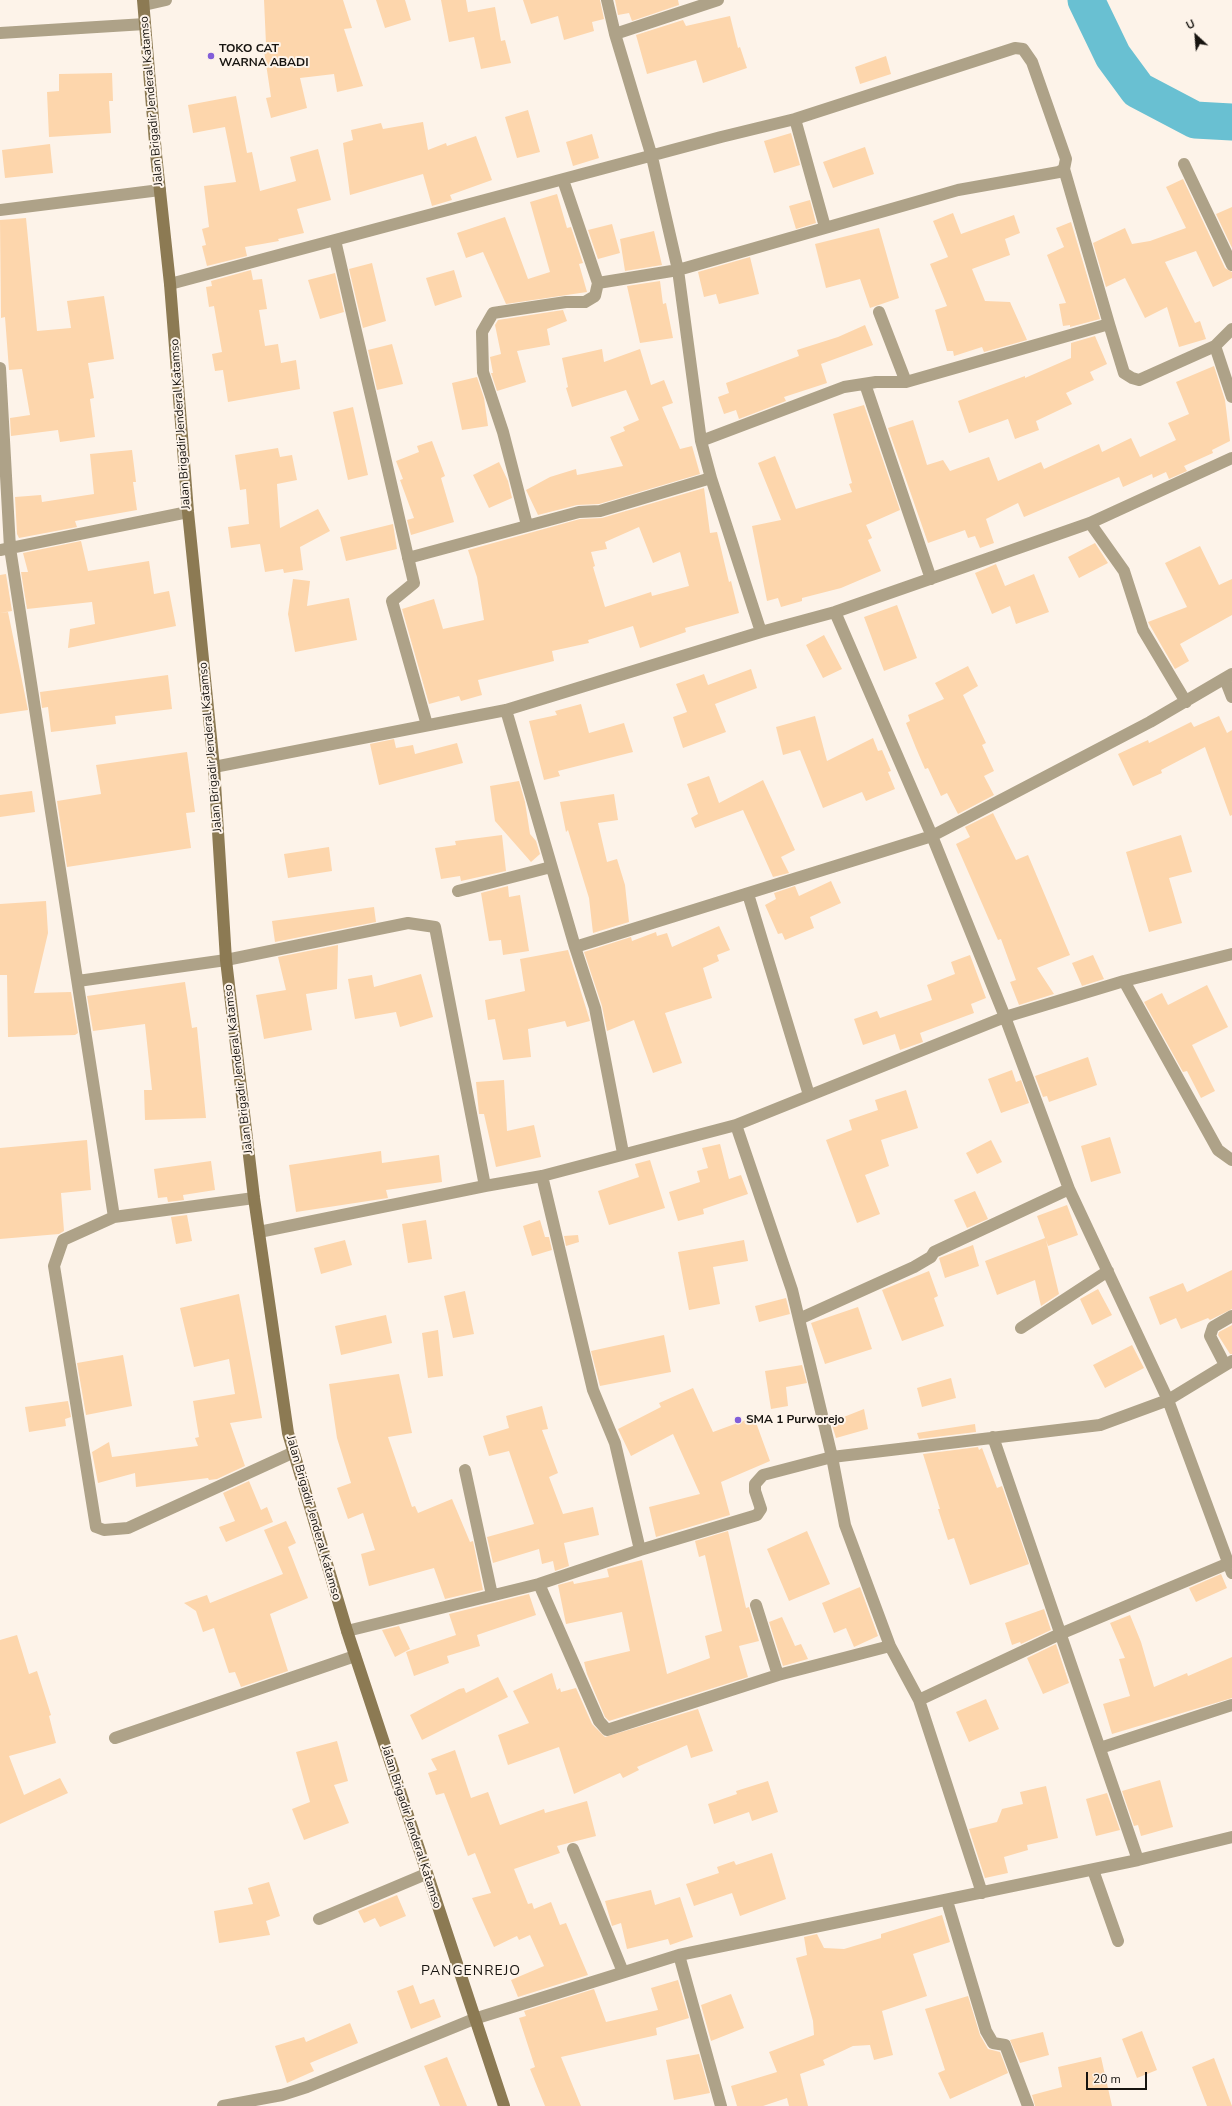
<!DOCTYPE html>
<style>
body{margin:0}
#map{position:relative;width:1232px;height:2106px;overflow:hidden;background:#fdf3e9;font-family:"Nunito Sans",sans-serif}
canvas{display:block}
.north{position:absolute;left:1176px;top:16px;width:40px;height:40px;-webkit-text-stroke:3px #fdf3e9;paint-order:stroke;rotate:334deg;font-size:11px;font-weight:700;line-height:16px;text-align:center;color:#171410}
.north::after{content:'';display:block;margin:auto;width:14px;height:18px;background:#171410;clip-path:polygon(50% 0,100% 100%,50% 72%,0 100%)}
.scale{position:absolute;left:1086px;top:2072px;width:61px;height:18px;box-sizing:border-box;border:2px solid #171410;border-top:0;padding-left:5px;font-size:12px;line-height:14px;white-space:nowrap;color:#171410;-webkit-text-stroke:3px #fdf3e9;paint-order:stroke}
</style>
<div id="map">
<canvas width="1232" height="2106"></canvas>
<div class="north">U</div>
<div class="scale">20 m</div>
</div>
<script>
const ctx = document.querySelector('canvas').getContext('2d');
ctx.lineJoin = 'round';
function shape(rows) {
  const path = new Path2D();
  for (const r of rows) {
    path.moveTo(r[0], r[1]);
    for (let i = 2; i < r.length; i += 2) path.lineTo(r[i], r[i + 1]);
  }
  return path;
}
function strokePath(path, color, width, dash) {
  ctx.strokeStyle = color;
  ctx.lineWidth = width;
  ctx.lineCap = dash ? 'butt' : 'round';
  ctx.setLineDash(dash || []);
  ctx.stroke(path);
}
function paint(path, color) {
  ctx.fillStyle = color;
  ctx.fill(path, 'evenodd');
}
function label(font, color, halo, rows, align = 'center') {
  ctx.font = font + ' "Nunito Sans",sans-serif';
  ctx.lineWidth = 4;
  ctx.setLineDash([]);
  ctx.textBaseline = 'middle';
  ctx.strokeStyle = halo;
  ctx.fillStyle = color;
  for (const [text, x, y, turn = 0] of rows) {
    ctx.save();
    ctx.translate(x, y);
    ctx.rotate((+turn || 0) * Math.PI / 180);
    ctx.textAlign = isNaN(turn) ? turn : align;
    if (halo) ctx.strokeText(text, 0, 0);
    ctx.fillText(text, 0, 0);
    ctx.restore();
  }
}
strokePath(shape([
 [1086,0,1113,56,1138,90,1195,120,1232,122]
]), '#69c0d2', 37);
paint(shape([
 [264,0,343,0,352,28,344,29,363,86,337,92,334,74,300,78,307,108,271,118,266,98,271,97,263,44,266,44],
 [376,0,405,0,411,20,385,28],
 [441,0,466,0,468,12,495,7,501,41,505,40,511,63,481,69,474,37,449,42],
 [523,0,600,0,604,19,592,22,594,31,564,40,558,16,531,24],
 [615,0,678,0,679,5,632,21,629,13,618,15],
 [730,16,738,48,740,47,747,68,703,83,696,60,647,74,636,35,683,20,686,26],
 [886,56,891,74,860,84,855,67],
 [112,73,113,101,109,101,111,133,49,137,47,92,59,91,59,74],
 [236,96,247,153,252,152,260,191,296,181,290,157,318,149,331,200,297,209,304,233,278,239,279,241,245,247,247,256,207,266,202,246,206,245,202,229,209,227,204,186,236,182,225,127,193,133,188,105],
 [528,110,540,152,517,158,505,117],
 [423,122,428,150,446,143,447,146,476,136,492,180,450,195,452,200,432,206,423,174,350,195,343,143,353,140,351,130,381,123,383,129],
 [791,133,800,165,774,173,764,141],
 [592,134,599,158,573,166,566,142],
 [50,144,53,173,5,178,2,150],
 [865,147,874,174,833,188,823,162],
 [1183,179,1225,268,1232,272,1232,278,1213,287,1196,251,1165,262,1195,323,1200,321,1206,339,1179,347,1167,307,1145,318,1125,278,1106,287,1093,243,1125,228,1132,244,1150,241,1186,228,1166,187],
 [557,194,567,228,571,227,583,263,579,264,587,292,506,304,483,252,466,258,457,233,505,217,528,279,550,272,530,202],
 [810,200,816,223,796,229,789,206],
 [1232,207,1232,248,1216,214],
 [953,213,961,234,1014,215,1020,233,1005,239,1010,255,972,269,985,301,1010,302,1027,340,984,352,982,347,954,356,953,351,947,351,935,310,947,306,930,264,948,257,933,221],
 [26,218,37,331,71,328,67,301,104,296,114,359,88,363,94,398,90,399,95,437,60,442,58,430,11,436,10,418,30,415,22,369,9,370,5,317,1,318,0,220],
 [1071,222,1100,319,1070,327,1070,325,1063,326,1059,304,1066,303,1047,255,1064,247,1056,228],
 [612,224,620,253,598,259,588,230],
 [879,228,899,298,870,308,860,279,826,288,815,244],
 [654,231,662,265,625,271,620,239],
 [750,257,759,294,719,304,716,294,704,297,698,272],
 [372,263,386,321,363,328,349,269],
 [251,270,253,280,262,279,267,309,259,310,265,346,278,344,281,363,296,360,300,389,228,402,223,370,215,371,212,354,222,352,214,306,209,307,206,287,212,286,211,281],
 [454,270,462,297,435,306,426,278],
 [335,273,344,312,320,319,308,280],
 [660,281,663,304,666,303,673,338,640,343,627,286],
 [563,310,567,321,547,329,550,345,517,351,526,382,497,391,491,373,493,373,490,357,501,354,495,325,498,320],
 [865,325,873,345,821,364,827,383,784,397,786,401,739,419,736,410,724,414,718,397,729,393,726,383,799,356,797,350,838,337],
 [1095,336,1107,364,1090,372,1094,380,1066,393,1072,404,1036,421,1039,430,1015,439,1008,419,969,433,958,401,1025,376,1025,378,1071,358,1071,343],
 [392,344,403,384,377,390,368,350],
 [602,349,604,362,640,349,651,385,664,380,673,403,662,407,680,449,692,446,700,474,599,504,577,505,538,515,526,490,550,477,576,469,577,475,623,466,610,437,625,431,623,427,639,420,626,390,572,407,566,388,568,387,562,358],
 [1214,366,1225,400,1230,441,1212,450,1213,453,1184,466,1187,471,1169,479,1166,472,1153,478,1152,474,1123,487,1119,477,1024,517,1018,503,986,519,994,543,980,548,975,536,968,538,965,530,928,543,888,428,913,420,927,465,943,460,950,471,989,457,998,481,1041,462,1044,469,1099,444,1102,452,1131,438,1140,457,1176,440,1168,423,1189,414,1176,382],
 [477,377,484,398,488,426,462,430,452,383],
 [864,405,900,510,866,525,872,538,868,540,881,571,841,588,802,598,802,601,781,607,778,598,767,601,752,526,781,520,758,463,775,456,796,509,852,492,849,484,852,483,833,414],
 [353,407,368,475,348,480,333,412],
 [432,441,445,476,441,478,454,522,411,535,407,520,414,518,400,480,403,479,396,461,419,452,417,446],
 [278,448,280,457,292,455,297,480,277,484,280,528,318,509,330,531,300,547,303,570,284,573,283,569,265,572,260,544,231,548,228,527,249,524,246,489,240,490,235,455],
 [132,450,136,482,133,482,137,510,75,521,77,527,19,538,17,534,15,497,41,495,42,502,94,494,90,454],
 [499,462,508,481,512,498,489,508,473,475],
 [704,488,710,533,717,532,729,582,731,581,739,613,685,628,686,632,640,648,633,626,588,640,589,643,552,651,554,661,478,680,482,695,461,701,459,696,429,704,402,609,434,599,443,629,484,620,477,577,468,550,580,519,602,518],
 [639,527,653,563,680,552,689,586,652,596,651,592,605,607,593,567,595,566,591,552,607,549,605,542],
 [393,524,397,549,346,561,340,537],
 [81,541,88,571,149,561,154,594,169,591,176,626,68,648,70,629,95,624,92,602,27,609,21,572,28,572,23,553],
 [1095,543,1108,563,1079,578,1068,557],
 [1200,546,1219,585,1232,579,1232,615,1180,644,1189,661,1175,669,1148,622,1187,607,1165,563],
 [996,564,1005,586,1034,574,1049,612,1016,624,1010,606,992,614,975,573],
 [6,574,12,611,0,613,0,575],
 [293,579,310,581,307,606,349,598,357,640,295,652,288,614],
 [897,605,917,658,884,671,864,617],
 [8,612,28,710,0,714,0,613],
 [824,635,842,669,823,678,806,645],
 [968,666,978,686,963,695,986,743,982,745,994,771,984,776,994,795,958,814,947,793,941,796,928,768,925,769,916,748,906,723,910,721,908,715,944,699,935,683],
 [751,669,757,688,715,704,726,732,683,748,673,717,687,712,676,684,704,674,708,685],
 [168,675,172,709,115,716,116,724,51,732,48,707,42,708,40,692],
 [581,704,589,733,624,723,633,752,558,771,560,776,544,780,529,721,557,715,555,711],
 [815,716,827,761,873,738,878,751,882,750,891,771,888,772,895,789,866,801,862,792,823,808,800,750,783,755,776,727],
 [1219,716,1227,733,1232,730,1232,815,1230,816,1205,747,1161,770,1162,773,1133,786,1118,754,1148,740,1149,743,1191,722,1194,727],
 [394,739,396,748,413,745,415,754,457,743,463,763,379,785,370,744],
 [187,752,195,812,186,813,191,848,67,867,57,801,101,794,96,765],
 [709,776,719,803,763,780,795,850,781,857,789,873,773,877,743,810,695,828,691,818,698,814,687,784],
 [519,781,525,802,530,834,536,841,540,854,531,862,495,821,490,786],
 [32,791,35,812,0,817,0,795],
 [614,794,618,820,598,823,607,862,617,859,625,885,629,922,593,933,589,898,568,830,566,832,560,802],
 [993,813,1016,860,1028,855,1070,955,1037,968,1054,994,1019,1005,1010,982,1016,980,1001,939,998,940,956,844,970,837,965,827],
 [502,835,506,871,461,881,460,876,441,879,435,848,456,845,455,841],
 [1181,835,1192,872,1169,878,1182,923,1149,932,1126,852],
 [329,847,332,871,288,878,284,854],
 [831,881,841,903,810,917,814,928,785,940,782,933,778,934,765,905,776,899,774,893,795,886,799,896],
 [508,886,509,897,520,895,529,951,503,955,501,940,489,941,481,893],
 [46,901,48,933,34,993,71,992,78,1033,75,1035,8,1037,7,975,0,975,0,904],
 [374,907,376,922,275,942,272,921],
 [719,926,730,950,717,955,719,961,703,968,712,998,665,1013,682,1063,653,1073,634,1020,607,1031,602,1006,584,952,631,937,632,941,656,932,657,936,667,933,672,947],
 [338,945,337,989,306,994,312,1030,264,1039,256,995,286,990,278,957],
 [568,950,590,1021,567,1027,565,1021,528,1029,531,1057,503,1060,495,1019,488,1020,485,1000,525,991,520,959],
 [970,955,986,998,971,1004,974,1013,920,1033,923,1042,900,1050,895,1034,863,1045,854,1019,877,1011,880,1018,932,1000,927,985,955,974,951,962],
 [1093,955,1104,979,1082,986,1072,963],
 [421,974,433,1017,400,1027,396,1012,355,1019,348,979,372,975,374,987],
 [185,982,192,1028,197,1027,206,1118,145,1120,144,1090,152,1090,145,1024,93,1031,87,996],
 [1207,985,1228,1027,1192,1045,1215,1091,1201,1098,1187,1071,1183,1072,1144,1002,1162,993,1168,1005],
 [1088,1057,1097,1085,1049,1102,1047,1096,1043,1097,1035,1076],
 [1012,1070,1016,1082,1021,1080,1029,1103,1001,1113,988,1079],
 [504,1080,507,1131,534,1125,541,1157,496,1167,484,1114,479,1114,476,1082],
 [906,1090,918,1128,881,1140,889,1166,865,1175,880,1214,857,1223,826,1140,852,1130,849,1120,878,1110,875,1100],
 [1110,1137,1121,1173,1091,1182,1081,1146],
 [87,1140,91,1190,61,1193,64,1231,59,1234,0,1239,0,1148],
 [991,1140,1002,1162,977,1174,966,1153],
 [720,1144,729,1179,741,1175,748,1194,703,1209,704,1214,678,1221,669,1192,700,1182,697,1171,708,1168,702,1148],
 [381,1151,382,1163,439,1155,442,1182,386,1190,388,1198,296,1212,289,1165],
 [650,1160,665,1208,609,1225,598,1191,639,1177,635,1164],
 [211,1161,215,1190,183,1195,184,1200,168,1202,167,1197,158,1198,154,1169],
 [975,1191,988,1219,967,1228,954,1200],
 [1067,1205,1078,1235,1048,1246,1046,1240,1059,1294,1041,1306,1035,1280,997,1295,985,1261,1045,1238,1037,1216],
 [187,1215,192,1241,176,1244,171,1217],
 [426,1220,432,1259,408,1263,402,1224],
 [540,1220,545,1237,549,1237,552,1250,532,1256,523,1226],
 [578,1235,579,1242,566,1246,564,1236],
 [345,1240,352,1265,321,1274,314,1248],
 [744,1240,748,1261,713,1267,720,1304,689,1310,678,1252],
 [973,1245,979,1266,945,1278,939,1258],
 [1232,1270,1232,1309,1210,1320,1208,1318,1181,1329,1176,1318,1160,1325,1149,1297,1183,1283,1187,1292],
 [929,1271,938,1296,934,1298,944,1326,902,1341,882,1290],
 [1098,1289,1112,1315,1092,1325,1080,1299],
 [465,1291,474,1334,453,1338,444,1296],
 [239,1294,262,1418,230,1423,245,1466,217,1479,209,1480,208,1478,136,1487,135,1473,98,1483,92,1452,109,1442,112,1457,198,1446,195,1438,199,1437,193,1401,235,1394,229,1359,194,1367,180,1308],
 [786,1298,790,1314,759,1322,755,1306],
 [858,1307,872,1349,825,1364,811,1323],
 [386,1315,392,1343,341,1355,335,1326],
 [1232,1325,1232,1354,1230,1354,1218,1335,1219,1332],
 [438,1330,443,1376,428,1378,422,1333],
 [664,1335,671,1372,600,1386,591,1351],
 [1132,1345,1144,1368,1105,1388,1093,1365],
 [123,1355,132,1406,86,1415,77,1363],
 [802,1365,807,1383,786,1387,788,1406,771,1409,765,1371],
 [399,1374,412,1433,388,1437,412,1507,415,1506,418,1513,452,1499,470,1542,473,1541,483,1590,445,1599,434,1568,369,1586,361,1554,375,1550,363,1513,348,1519,337,1488,351,1483,337,1438,329,1384],
 [951,1378,956,1398,922,1407,917,1388],
 [693,1388,713,1432,754,1417,770,1461,721,1482,730,1515,656,1537,649,1507,700,1494,673,1434,631,1456,618,1429,661,1407,659,1403],
 [68,1401,71,1417,65,1419,66,1426,29,1432,25,1407],
 [542,1406,548,1429,542,1430,558,1473,549,1477,563,1514,593,1507,599,1535,564,1543,569,1566,555,1571,553,1561,542,1564,539,1549,493,1563,487,1537,534,1524,509,1451,489,1456,483,1436,509,1428,506,1416],
 [864,1409,868,1429,836,1438,831,1422],
 [975,1424,976,1432,919,1439,917,1433],
 [978,1447,979,1450,982,1448,997,1488,1002,1486,1029,1564,970,1585,954,1538,948,1540,938,1509,940,1509,923,1454],
 [249,1481,261,1510,267,1507,273,1522,226,1542,219,1527,235,1521,223,1493],
 [286,1521,296,1543,288,1547,308,1598,270,1614,288,1671,241,1687,235,1672,229,1673,214,1628,203,1632,196,1611,184,1603,207,1595,210,1603,283,1574,264,1530],
 [728,1531,746,1608,749,1607,759,1641,739,1646,748,1677,609,1721,605,1717,587,1674,584,1662,630,1651,622,1612,566,1624,558,1585,573,1581,574,1584,609,1577,607,1569,642,1560,667,1674,710,1658,705,1636,722,1631,705,1555,699,1557,695,1541],
 [807,1531,830,1584,789,1601,767,1549],
 [1221,1574,1227,1588,1196,1602,1189,1588],
 [860,1587,878,1636,854,1647,846,1628,834,1633,822,1603],
 [529,1594,536,1615,477,1635,480,1646,447,1656,449,1663,414,1676,406,1652,456,1635,449,1614],
 [1044,1609,1051,1630,1021,1644,1020,1642,1012,1645,1005,1623],
 [1130,1615,1141,1642,1154,1687,1187,1673,1188,1676,1232,1657,1232,1698,1112,1734,1103,1704,1130,1696,1119,1659,1125,1658,1110,1623],
 [782,1617,795,1646,801,1644,808,1659,783,1666,769,1622],
 [399,1626,410,1649,395,1657,382,1630],
 [17,1635,29,1674,37,1671,51,1715,49,1716,56,1743,9,1756,24,1795,60,1778,68,1793,0,1824,0,1640],
 [1056,1644,1069,1683,1043,1694,1027,1658],
 [552,1673,557,1690,560,1688,561,1692,576,1688,592,1724,605,1737,698,1709,713,1751,691,1758,687,1745,637,1767,639,1770,623,1778,620,1773,574,1794,559,1747,508,1765,498,1735,529,1723,513,1691],
 [498,1677,508,1697,422,1740,410,1715,459,1689,464,1688,466,1693],
 [986,1699,999,1729,969,1742,956,1712],
 [337,1741,348,1781,334,1785,349,1823,304,1840,292,1809,310,1802,296,1752],
 [455,1750,471,1798,488,1792,500,1825,544,1809,545,1813,587,1801,596,1836,557,1846,560,1853,514,1869,528,1904,532,1903,534,1909,551,1902,560,1925,566,1923,588,1975,518,1997,511,1980,544,1966,530,1935,519,1940,517,1936,494,1947,472,1898,491,1893,475,1853,468,1856,444,1793,436,1795,428,1773,437,1770,431,1759],
 [1160,1780,1173,1827,1141,1836,1138,1825,1134,1826,1122,1791],
 [768,1781,778,1812,752,1821,749,1812,714,1824,708,1804,737,1794,736,1791],
 [1046,1786,1058,1838,1027,1845,1028,1850,1004,1857,1008,1873,985,1878,969,1829,997,1822,1002,1809,1023,1804,1020,1792],
 [1107,1793,1120,1830,1096,1836,1086,1799],
 [772,1853,786,1899,740,1916,732,1893,694,1906,686,1884,719,1873,717,1867,734,1861,736,1865],
 [269,1882,280,1916,266,1921,270,1935,219,1943,214,1911,253,1904,248,1888],
 [651,1890,655,1905,680,1897,693,1937,670,1945,668,1939,627,1949,621,1923,612,1926,605,1901],
 [397,1895,406,1916,380,1927,375,1918,364,1923,358,1911],
 [942,1915,950,1942,913,1954,927,1996,882,2011,893,2055,874,2060,870,2045,853,2046,823,2060,825,2065,800,2074,808,2106,789,2106,787,2098,763,2106,737,2106,731,2086,777,2072,769,2052,814,2035,813,2021,796,1958,807,1955,804,1937,817,1934,824,1948,844,1949,881,1938,881,1934],
 [678,1980,689,2018,656,2028,657,2035,561,2057,581,2106,545,2106,530,2069,535,2067,519,2018,526,2016,524,2011,594,1989,606,2022,658,2010,651,1988],
 [413,1985,420,2004,434,1999,441,2017,411,2029,397,1991],
 [731,1994,744,2028,711,2041,701,2005],
 [968,1996,980,2035,988,2049,1000,2052,1008,2073,950,2099,938,2073,945,2070,925,2009],
 [350,2023,358,2043,310,2063,314,2071,287,2083,275,2046,304,2037,306,2042],
 [1142,2031,1157,2070,1137,2078,1122,2039],
 [1043,2032,1049,2055,1020,2063,1010,2040],
 [699,2054,710,2093,674,2100,666,2060],
 [447,2057,467,2106,440,2106,424,2066],
 [1101,2057,1112,2106,1035,2106,1032,2095,1062,2087,1058,2067],
 [1214,2058,1232,2106,1207,2106,1192,2067]
]), '#fdd6ac');
strokePath(shape([
 [607,0,615,34,652,157,678,270,701,441,711,478,761,632],
 [144,5,166,0],
 [0,33,145,24],
 [615,34,718,0],
 [795,119,825,227],
 [1184,164,1232,265],
 [1064,169,1109,324],
 [0,210,160,190],
 [335,240,414,583,392,601,427,725],
 [170,284,721,137,795,119,1015,48,1023,49,1032,62,1066,159,1064,169,1059,172,958,190,678,270,598,283],
 [879,312,906,382],
 [1215,346,1232,397],
 [0,368,10,548,114,1217],
 [865,384,931,579],
 [701,441,844,387,876,382,906,382,1109,324,1124,373,1132,378,1139,380,1215,346,1232,329],
 [1090,523,1124,571,1143,630,1186,702],
 [527,525,503,432,483,372,482,332,493,313,566,302,585,302,595,296,598,283,563,180],
 [0,550,188,512],
 [408,558,579,512,600,511,711,478],
 [835,612,932,836,1005,1017,1069,1189,1168,1400,1232,1573],
 [1225,679,1232,697],
 [506,710,575,947,595,1008,623,1153],
 [214,767,506,710,761,632,835,612,1090,523,1232,458],
 [458,891,551,867],
 [748,894,809,1095],
 [575,947,932,836,1150,722,1232,674],
 [78,981,226,960,408,923,435,927,485,1186],
 [1124,981,1218,1150,1232,1160],
 [736,1125,792,1290,832,1457,845,1525,890,1646],
 [542,1176,593,1390,615,1443,640,1550],
 [254,1198,114,1217,63,1240,54,1266,96,1527,104,1530,128,1528,292,1453],
 [259,1232,485,1186,542,1176,736,1125,1005,1017,1124,981,1232,954],
 [799,1319,914,1267,931,1257,934,1252,1069,1189],
 [1021,1328,1108,1271],
 [1225,1365,1210,1336,1213,1327,1232,1316],
 [993,1437,1138,1860],
 [465,1470,492,1595],
 [539,1584,599,1721,607,1730,778,1675,890,1646,919,1700,1060,1634,1229,1563],
 [756,1605,778,1675],
 [347,1631,539,1584,640,1550,757,1515,761,1509,755,1491,755,1484,763,1475,832,1457,1100,1425,1168,1400,1232,1361],
 [919,1700,982,1893],
 [115,1738,355,1656],
 [1100,1748,1232,1705],
 [573,1849,623,1972],
 [1093,1870,1118,1941],
 [947,1901,986,2031,993,2043,1005,2045,1028,2106],
 [319,1919,426,1874],
 [679,1955,721,2106],
 [223,2106,282,2095,307,2087,474,2019,679,1955,1138,1860,1232,1837]
]), '#aea288', 12);
strokePath(shape([
 [143,0,156,154,170,284,188,512,214,767,226,960,254,1198,288,1433,347,1631,504,2106]
]), '#8c7a53', 12);
for (const [x, y, r, color] of [
 [211,56,4,"#825ed9"],
 [738,1420,4,"#825ed9"]
]) {
  const dot = new Path2D();
  dot.arc(x, y, r, 0, 2 * Math.PI);
  ctx.fillStyle = color;
  ctx.fill(dot);
  strokePath(dot, '#fdf3e9', 1.5);
}
label('bold 12px', '#171410', '#fdf3e9', [
 ["TOKO CAT",219,49],
 ["WARNA ABADI",219,63],
 ["SMA 1 Purworejo",746,1420]
], 'left');
label('12px', '#171410', '#fdf3e9', [
 ["Jalan Brigadir Jenderal Katamso",152,101,-95],
 ["Jalan Brigadir Jenderal Katamso",181,424,-94],
 ["Jalan Brigadir Jenderal Katamso",211,747,-95],
 ["Jalan Brigadir Jenderal Katamso",239,1069,-97],
 ["Jalan Brigadir Jenderal Katamso",313,1518,74],
 ["Jalan Brigadir Jenderal Katamso",411,1827,72]
]);
ctx.letterSpacing = '1px';
label('14px', '#171410', '#fdf3e9', [
 ["PANGENREJO",471,1972]
]);
ctx.letterSpacing = '0px';
</script>
